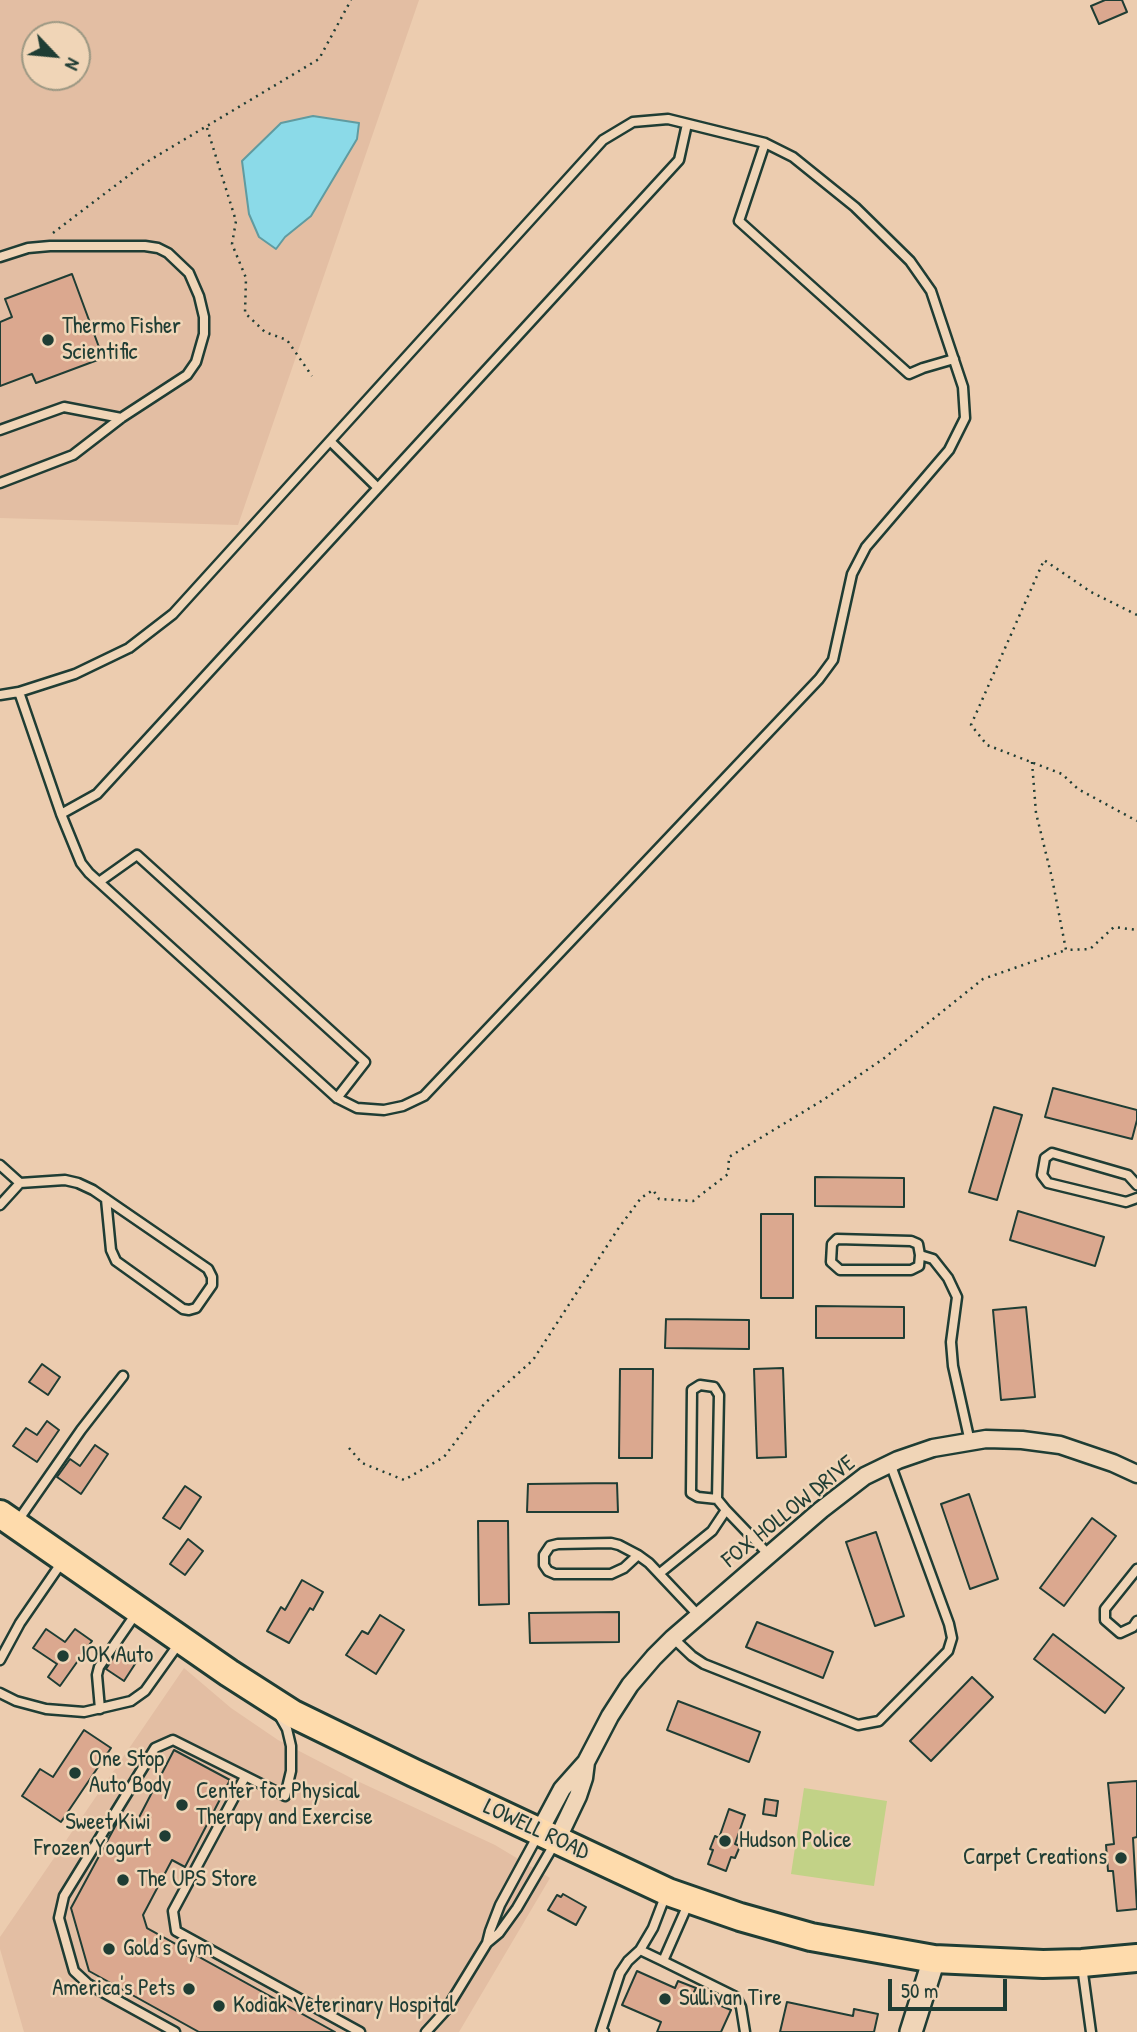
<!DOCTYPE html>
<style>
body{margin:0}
#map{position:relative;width:1137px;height:2032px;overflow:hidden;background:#ecccaf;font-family:"Patrick Hand",sans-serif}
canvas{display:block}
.north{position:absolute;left:21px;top:21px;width:70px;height:70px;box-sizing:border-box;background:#f0d5b7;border:2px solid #9c9883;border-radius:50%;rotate:116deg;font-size:19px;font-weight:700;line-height:28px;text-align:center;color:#1f3d34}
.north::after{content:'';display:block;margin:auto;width:24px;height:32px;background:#1f3d34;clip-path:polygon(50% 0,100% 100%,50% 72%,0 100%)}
.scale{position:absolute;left:888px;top:1979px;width:119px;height:32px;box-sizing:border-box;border:4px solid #1f3d34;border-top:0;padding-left:9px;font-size:21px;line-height:24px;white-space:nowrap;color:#1f3d34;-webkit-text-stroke:5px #f0d5b7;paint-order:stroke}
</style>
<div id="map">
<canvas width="1137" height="2032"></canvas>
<div class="north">N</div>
<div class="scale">50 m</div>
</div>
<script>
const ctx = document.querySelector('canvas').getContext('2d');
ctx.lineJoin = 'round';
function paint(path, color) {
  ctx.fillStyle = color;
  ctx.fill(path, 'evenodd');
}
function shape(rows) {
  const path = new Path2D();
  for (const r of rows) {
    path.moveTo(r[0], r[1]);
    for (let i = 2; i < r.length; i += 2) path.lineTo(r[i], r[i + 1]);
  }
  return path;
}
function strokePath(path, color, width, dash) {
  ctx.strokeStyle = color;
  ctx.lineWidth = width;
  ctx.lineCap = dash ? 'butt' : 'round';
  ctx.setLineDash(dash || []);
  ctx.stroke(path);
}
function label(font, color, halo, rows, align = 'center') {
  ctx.font = font + ' "Patrick Hand",sans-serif';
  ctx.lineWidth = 5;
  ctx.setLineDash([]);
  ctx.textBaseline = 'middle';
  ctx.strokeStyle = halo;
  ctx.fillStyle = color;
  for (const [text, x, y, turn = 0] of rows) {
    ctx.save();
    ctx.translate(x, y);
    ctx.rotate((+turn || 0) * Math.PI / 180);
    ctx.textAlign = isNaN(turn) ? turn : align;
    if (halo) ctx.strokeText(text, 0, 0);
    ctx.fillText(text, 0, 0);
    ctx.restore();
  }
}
paint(shape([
 [0,0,419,0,238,525,0,518],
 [35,35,77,35,77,77,35,77],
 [184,1668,231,1708,278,1740,353,1779,495,1845,550,1878,459,2032,24,2032,0,1949,0,1937]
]), '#e3bea3');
paint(shape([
 [804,1788,887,1801,874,1886,791,1874]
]), '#c2d287');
const water = shape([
 [313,116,359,123,357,139,311,216,285,237,276,249,259,237,249,214,242,161,281,123,313,116]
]);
paint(water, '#8bdae8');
strokePath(water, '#609ba0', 2);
const building = shape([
 [1105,0,1122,0,1127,12,1099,24,1091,6,1105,0],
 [72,274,103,358,36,383,32,374,0,386,0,322,12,317,5,299,72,274],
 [1053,1088,1137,1110,1137,1120,1132,1139,1045,1117,1053,1088],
 [994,1107,1022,1115,997,1200,969,1192,994,1107],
 [815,1177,904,1178,904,1207,815,1206,815,1177],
 [1018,1211,1104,1237,1095,1266,1010,1240,1018,1211],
 [761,1214,793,1214,793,1298,761,1298,761,1214],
 [816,1306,904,1307,904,1338,816,1338,816,1306],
 [1026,1307,1035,1397,1001,1400,993,1310,1026,1307],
 [666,1319,749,1320,749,1349,665,1348,666,1319],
 [42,1364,60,1377,48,1395,29,1382,42,1364],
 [783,1368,786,1457,757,1458,754,1369,783,1368],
 [620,1369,653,1369,652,1458,619,1458,620,1369],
 [47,1421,59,1430,37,1462,13,1446,26,1428,37,1435,47,1421],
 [95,1445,108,1454,81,1494,57,1477,70,1459,80,1466,95,1445],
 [617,1483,618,1512,527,1512,528,1484,617,1483],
 [185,1486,201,1497,180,1529,163,1518,185,1486],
 [969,1494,998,1579,970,1589,941,1504,969,1494],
 [1092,1518,1116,1536,1064,1606,1040,1588,1092,1518],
 [478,1521,508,1521,509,1604,479,1605,478,1521],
 [876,1532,904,1616,875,1626,846,1542,876,1532],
 [188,1539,203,1551,185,1575,170,1564,188,1539],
 [302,1580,323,1592,313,1610,310,1608,289,1643,267,1631,281,1607,285,1610,302,1580],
 [619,1612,619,1642,530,1643,529,1613,619,1612],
 [380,1615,404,1630,376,1674,346,1655,362,1631,368,1634,380,1615],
 [757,1622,833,1652,823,1678,746,1647,757,1622],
 [46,1629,65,1642,75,1629,92,1641,60,1686,48,1677,57,1664,33,1648,46,1629],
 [1053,1634,1124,1688,1105,1713,1034,1659,1053,1634],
 [119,1649,137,1661,124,1681,106,1669,119,1649],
 [972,1677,993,1697,931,1761,910,1741,972,1677],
 [678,1701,760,1732,749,1762,667,1730,678,1701],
 [84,1730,111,1748,61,1822,22,1796,40,1769,53,1777,84,1730],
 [174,1750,230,1780,185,1867,172,1860,143,1915,147,1928,335,2032,199,2032,89,1971,71,1908,118,1821,133,1829,174,1750],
 [1137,1781,1137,1837,1133,1838,1137,1909,1117,1911,1113,1871,1108,1871,1106,1845,1114,1844,1108,1783,1137,1781],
 [765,1799,778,1801,776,1816,763,1814,765,1799],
 [729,1809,745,1815,735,1844,740,1846,735,1858,731,1857,726,1871,708,1864,713,1850,710,1849,715,1836,719,1838,729,1809],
 [563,1894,586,1907,576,1925,548,1910,557,1895,561,1897,563,1894],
 [637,1971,675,1988,678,1981,696,1988,693,1994,731,2010,721,2032,657,2032,661,2022,622,2005,637,1971],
 [787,2002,853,2016,854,2009,878,2014,874,2032,780,2032,787,2002]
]);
paint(building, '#dba88f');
strokePath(building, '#1f3d34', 2);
const service = shape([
 [765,143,739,221,909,374,923,368,954,359],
 [0,257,28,248,50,246,145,246,158,248,168,253,189,273,199,296,204,317,204,334,196,362,187,375,121,418,73,455,0,483],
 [0,430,64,407,121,418],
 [330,441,378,488],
 [0,695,19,692,75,674,129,648,173,614,603,140,633,122,668,119,765,143,793,157,855,207,910,261,931,291,963,387,965,418,949,450,866,547,852,574,833,660,819,679,424,1096,403,1106,384,1110,357,1108,337,1098,89,873,81,863,61,814,19,692],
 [61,814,97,794,679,160,687,124],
 [99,882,137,855,365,1062,337,1098],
 [0,1165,20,1183],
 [1137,1185,1128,1175,1052,1153,1045,1158,1042,1175,1048,1183,1126,1202,1137,1198],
 [0,1205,20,1183,65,1180,78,1183,93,1190,208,1269,212,1277,212,1285,196,1308,189,1310,183,1309,116,1261,111,1250,106,1199],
 [920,1255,919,1266,911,1270,840,1270,831,1262,832,1244,837,1239,911,1241,918,1244,920,1255,933,1259,948,1278,957,1297,951,1342,953,1366,970,1442],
 [726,1510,770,1556],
 [17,1522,81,1430,123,1376],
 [638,1555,624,1568,611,1574,555,1574,548,1571,544,1565,544,1555,550,1546,558,1544,611,1543,619,1545,638,1555,649,1563,699,1616],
 [1137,1569,1105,1609,1105,1620,1120,1633,1133,1627,1137,1621],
 [660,1573,712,1531,726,1510,717,1499,719,1395,714,1387,700,1385,692,1390,691,1493,698,1497,717,1499],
 [673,1638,692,1656,704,1664,858,1725,879,1721,948,1651,952,1638,949,1624,890,1463],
 [0,1660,20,1623,62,1562],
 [0,1693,16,1701,46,1709,84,1712,131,1701,145,1691,180,1642],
 [100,1709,97,1675,99,1667,137,1612],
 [245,1777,173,1911,176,1931,360,2032],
 [689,1902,663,1961,736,1997,741,2007,745,2032],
 [487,1943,490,1931,500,1905,538,1835],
 [640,1950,663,1961],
 [1082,1966,1091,2032],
 [175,2032,88,1984,74,1971,59,1918,64,1896,155,1748,173,1740,285,1796,291,1771,291,1746,287,1729,279,1715],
 [426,2032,446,2010,487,1943,499,1933,517,1908,555,1843],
 [604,2032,601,2031,620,1973,628,1961,640,1950,653,1928,666,1894]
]);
const minor = shape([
 [539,1832,562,1789,586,1762,610,1716,630,1685,654,1657,673,1638,821,1510,865,1476,898,1460,933,1448,986,1439,1022,1440,1060,1445,1113,1463,1137,1474],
 [557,1840,578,1796,584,1778,586,1762]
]);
const tertiary = shape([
 [911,2032,934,1959]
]);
const primary = shape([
 [0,1514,229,1673,293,1714,414,1773,668,1892,740,1917,811,1937,934,1959,1043,1964,1082,1963,1137,1958]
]);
strokePath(service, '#1f3d34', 13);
strokePath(minor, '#1f3d34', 21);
strokePath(tertiary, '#1f3d34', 26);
strokePath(primary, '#1f3d34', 32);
strokePath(shape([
 [207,128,236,221,232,244,246,278,245,313,265,332,287,340,312,376],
 [53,233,145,163,319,59,351,0],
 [1137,615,1091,592,1044,560,971,725,987,745,1062,774,1078,789,1137,821],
 [1032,762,1036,813,1052,878,1066,950,1090,949,1114,927,1137,930],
 [349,1448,362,1463,404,1480,444,1457,484,1404,533,1360,618,1229,641,1198,653,1190,659,1199,693,1201,728,1174,729,1157,823,1100,883,1059,983,979,1066,950]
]), '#1f3d34', 2.5, [2, 5]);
strokePath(service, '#f0d5b7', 8);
strokePath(minor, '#f0d5b7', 16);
strokePath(tertiary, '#f0d5b7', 21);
strokePath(primary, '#fedbac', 26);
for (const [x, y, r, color] of [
 [48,340,7,"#1f3d34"],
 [63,1656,7,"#1f3d34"],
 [75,1773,7,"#1f3d34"],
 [182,1805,7,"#1f3d34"],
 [165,1836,7,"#1f3d34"],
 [725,1841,7,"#1f3d34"],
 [1121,1858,7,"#1f3d34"],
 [123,1880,7,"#1f3d34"],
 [109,1949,7,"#1f3d34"],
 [189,1989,7,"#1f3d34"],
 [665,1999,7,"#1f3d34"],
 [219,2006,7,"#1f3d34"]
]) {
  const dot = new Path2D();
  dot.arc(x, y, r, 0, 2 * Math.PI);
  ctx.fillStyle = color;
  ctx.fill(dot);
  strokePath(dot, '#f0d5b7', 2.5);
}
label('23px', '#1f3d34', '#f0d5b7', [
 ["Thermo Fisher",62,327],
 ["Scientific",62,353],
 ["JOK Auto",77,1656],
 ["One Stop",89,1760],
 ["Auto Body",89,1786],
 ["Center for Physical",196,1792],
 ["Therapy and Exercise",196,1818],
 ["Sweet Kiwi",151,1823,"right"],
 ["Frozen Yogurt",151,1849,"right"],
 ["Hudson Police",739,1841],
 ["Carpet Creations",1107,1858,"right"],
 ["The UPS Store",137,1880],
 ["Gold's Gym",123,1949],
 ["America's Pets",175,1989,"right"],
 ["Sullivan Tire",679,1999],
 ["Kodiak Veterinary Hospital",233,2006]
], 'left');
label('23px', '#1f3d34', '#f0d5b7', [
 ["FOX HOLLOW DRIVE",789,1512,-39],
 ["LOWELL ROAD",536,1830,25]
]);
</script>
